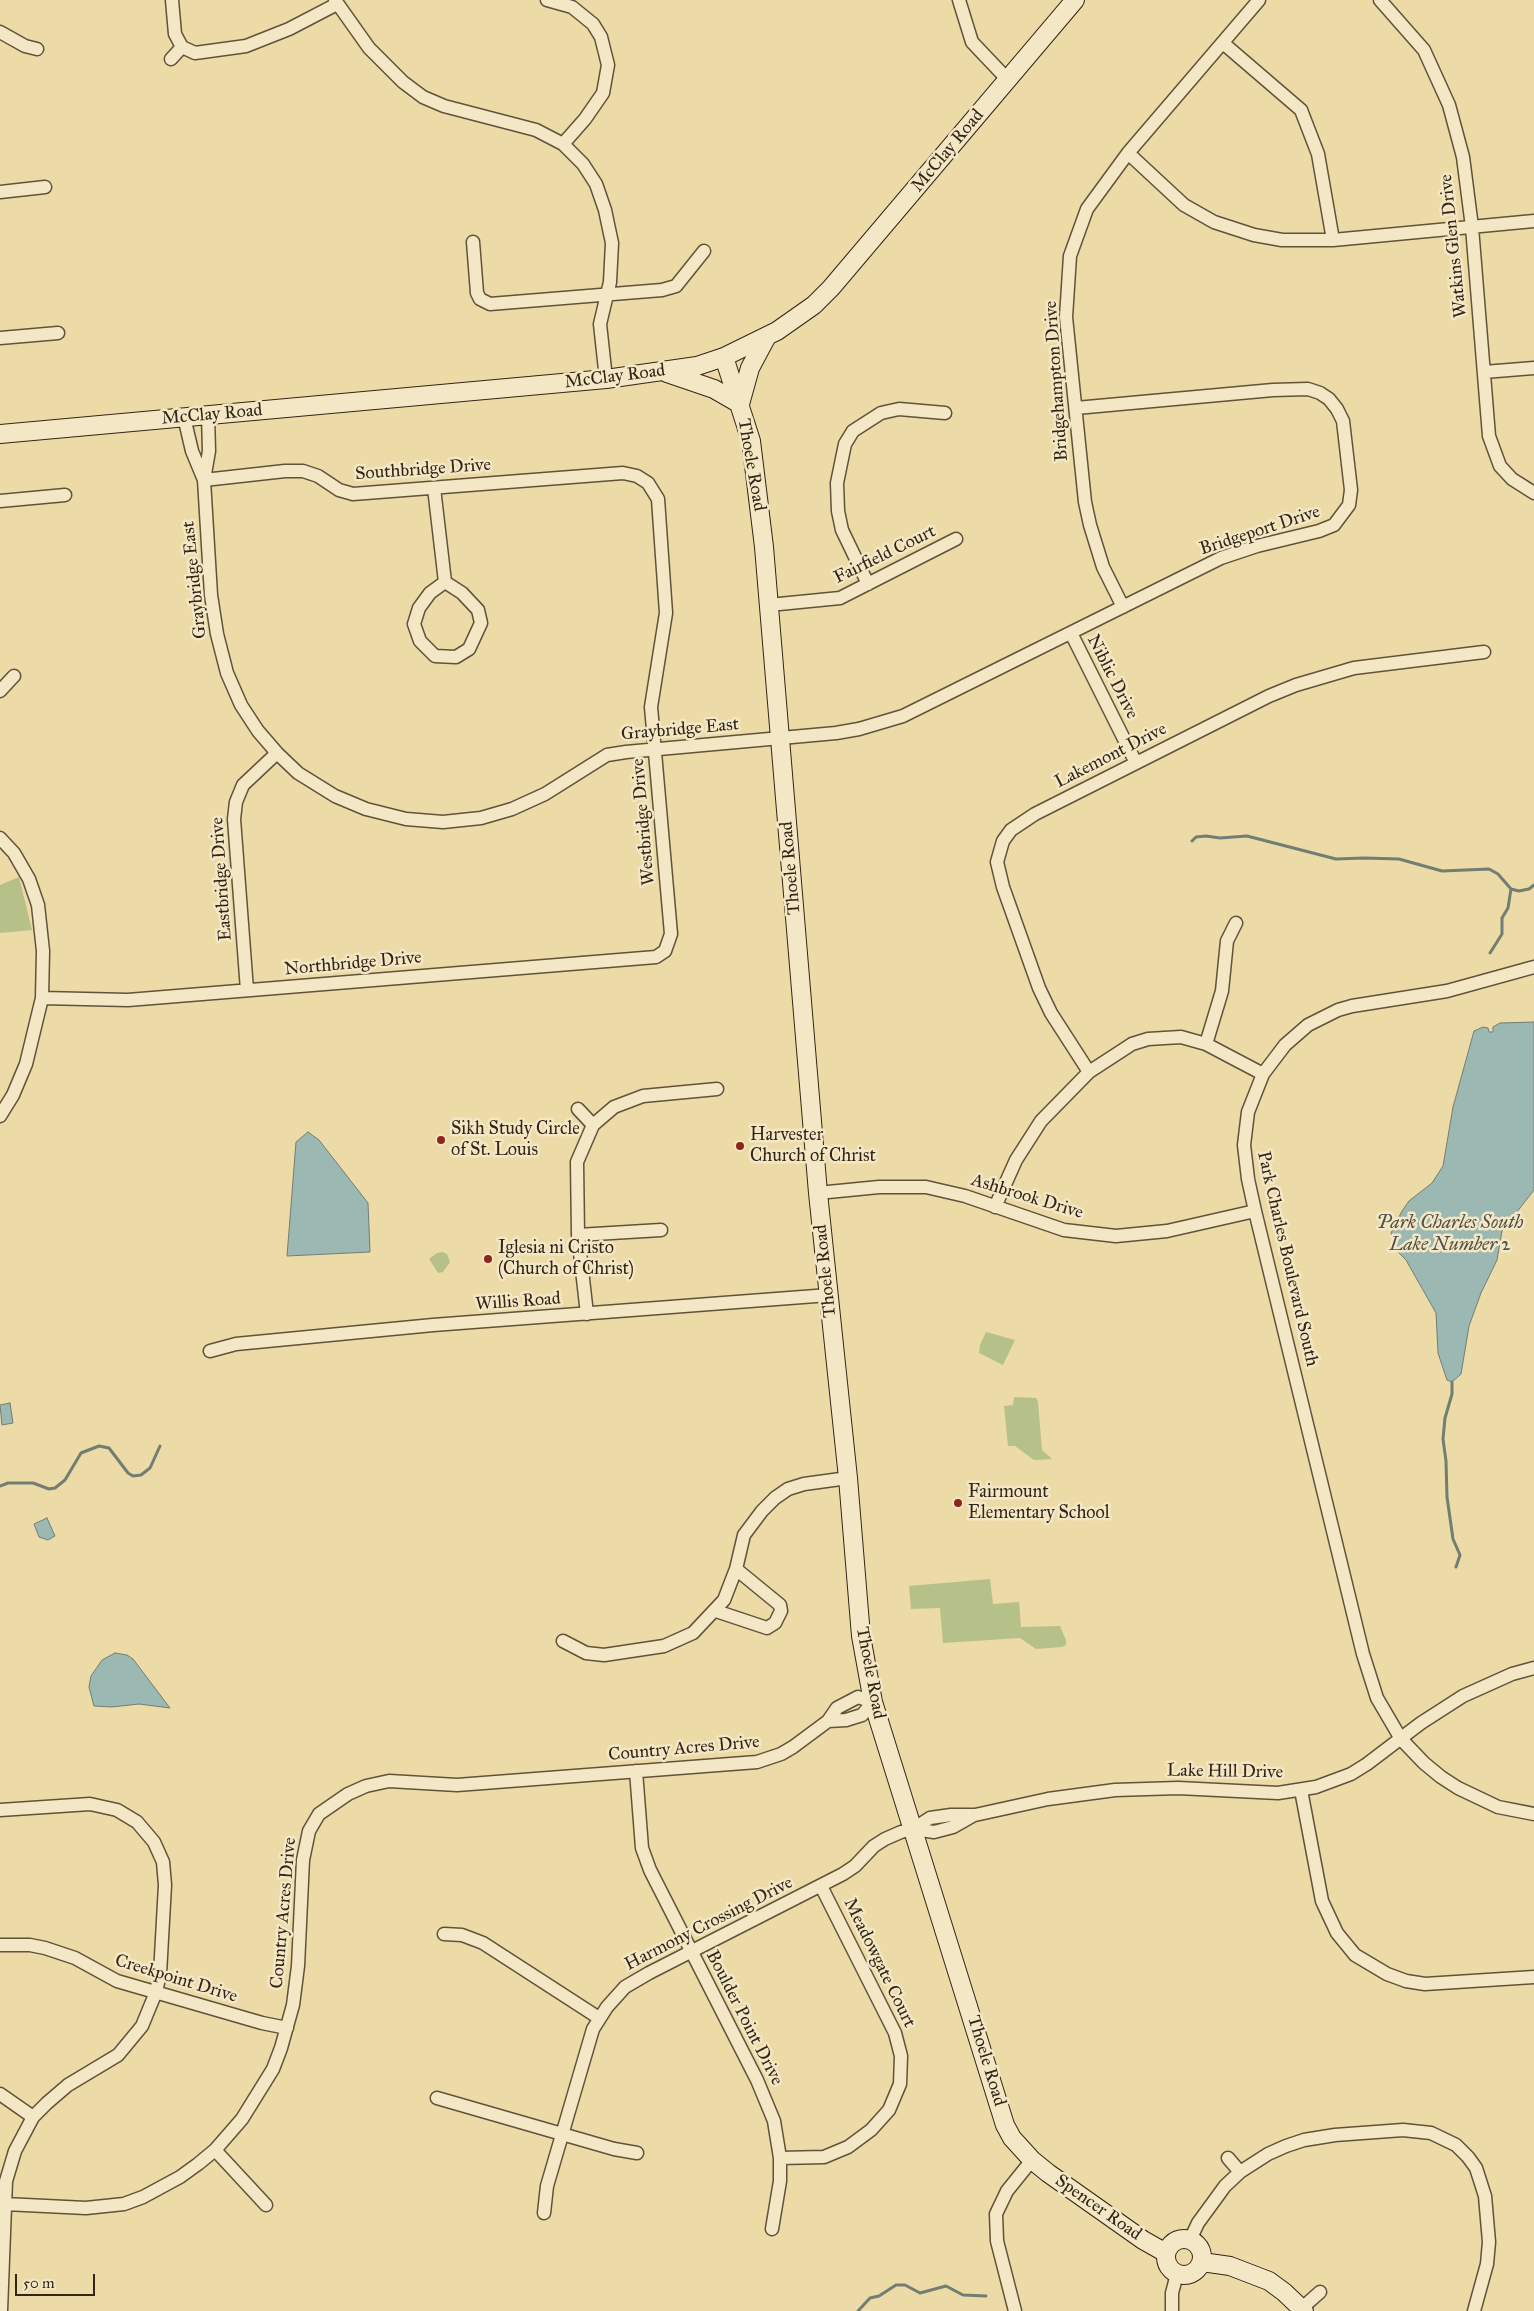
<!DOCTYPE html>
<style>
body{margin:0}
#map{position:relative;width:1534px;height:2311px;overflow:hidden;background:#ecdaa7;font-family:"IM FELL Great Primer",serif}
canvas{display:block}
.scale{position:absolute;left:15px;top:2274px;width:80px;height:22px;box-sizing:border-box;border:2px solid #332516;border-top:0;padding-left:6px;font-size:15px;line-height:18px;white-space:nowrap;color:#332516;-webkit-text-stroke:4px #f3e7c6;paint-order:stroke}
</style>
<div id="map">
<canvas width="1534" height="2311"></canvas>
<div class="scale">50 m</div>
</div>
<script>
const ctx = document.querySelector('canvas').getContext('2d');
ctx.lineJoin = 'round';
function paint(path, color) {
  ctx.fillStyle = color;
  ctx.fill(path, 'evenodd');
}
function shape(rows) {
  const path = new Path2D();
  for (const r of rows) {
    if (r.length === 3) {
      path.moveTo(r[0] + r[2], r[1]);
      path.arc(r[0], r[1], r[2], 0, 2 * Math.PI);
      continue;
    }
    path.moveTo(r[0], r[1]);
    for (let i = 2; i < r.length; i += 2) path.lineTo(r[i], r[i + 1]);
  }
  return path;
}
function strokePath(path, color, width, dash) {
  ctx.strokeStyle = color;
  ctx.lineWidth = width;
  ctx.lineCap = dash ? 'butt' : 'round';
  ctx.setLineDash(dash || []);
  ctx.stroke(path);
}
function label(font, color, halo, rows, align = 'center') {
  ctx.font = font + ' "IM FELL Great Primer",serif';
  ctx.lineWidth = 5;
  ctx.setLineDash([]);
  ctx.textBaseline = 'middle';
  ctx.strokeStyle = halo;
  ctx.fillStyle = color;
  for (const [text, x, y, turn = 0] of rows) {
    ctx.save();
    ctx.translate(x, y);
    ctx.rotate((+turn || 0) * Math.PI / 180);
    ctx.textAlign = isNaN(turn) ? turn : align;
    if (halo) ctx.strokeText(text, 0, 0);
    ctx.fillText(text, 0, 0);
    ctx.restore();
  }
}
paint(shape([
 [19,877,32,930,0,933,0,885],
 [443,1252,447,1254,450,1262,443,1272,438,1273,429,1259,437,1253],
 [986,1332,1015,1340,1003,1365,979,1353,980,1345],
 [1014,1397,1036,1398,1038,1402,1042,1450,1052,1459,1034,1460,1015,1446,1008,1446,1004,1406,1013,1405],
 [990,1579,993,1604,1019,1602,1021,1627,1060,1626,1066,1640,1066,1645,1062,1647,1036,1649,1020,1638,943,1643,940,1608,911,1609,909,1586]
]), '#b6c089');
const water = shape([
 [1534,1022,1534,1190,1502,1231,1497,1260,1481,1293,1469,1326,1461,1374,1452,1382,1447,1380,1438,1353,1436,1313,1406,1260,1396,1250,1391,1233,1402,1211,1409,1201,1432,1183,1443,1166,1453,1107,1474,1031,1483,1027,1488,1028,1489,1032,1493,1032,1493,1027,1500,1023,1534,1022],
 [308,1132,319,1140,368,1203,370,1252,287,1256,296,1142,308,1132],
 [10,1403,13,1423,2,1425,0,1405,10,1403],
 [47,1518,55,1536,48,1540,39,1537,34,1524,47,1518],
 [115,1653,127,1655,133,1659,170,1708,139,1704,112,1707,94,1706,89,1687,91,1676,102,1660,115,1653]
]);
paint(water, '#9cb8b2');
strokePath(water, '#727d74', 1);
strokePath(shape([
 [1192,841,1196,837,1206,836,1220,838,1247,836,1336,859,1364,858,1399,859,1442,871,1489,869,1498,874,1511,889,1519,891,1529,889,1534,885],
 [1490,953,1502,934,1502,918,1508,908,1511,889],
 [1452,1382,1452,1394,1445,1418,1443,1439,1446,1461,1447,1497,1453,1539,1460,1555,1456,1567],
 [0,1486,8,1483,33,1483,49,1489,55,1488,65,1480,81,1453,99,1446,109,1448,128,1473,133,1476,141,1475,150,1468,160,1446],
 [858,2311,870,2298,879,2296,896,2285,905,2285,920,2293,946,2286,963,2295,986,2296]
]), '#727d74', 3);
const street = shape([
 [172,0,175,34,182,47,195,53,246,46,289,29,337,4],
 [335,0,369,48,403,82,423,97,444,106,536,130,563,144,583,164,596,184,605,210,612,243,610,282,600,324,606,379],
 [547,0,572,7,593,24,601,37,608,65,603,93,585,119,563,144],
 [959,0,972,42,1008,80],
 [1380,0,1424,50,1449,105,1463,157,1472,227,1489,436,1500,466,1512,479,1534,493],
 [0,32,25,46,37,49],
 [1223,43,1301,110,1318,154,1333,240],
 [171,59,182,47],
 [1128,153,1184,205,1214,222,1254,235,1282,240,1333,240,1534,221],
 [0,192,45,187],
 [473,242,477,293,480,299,490,304,662,290,676,286,704,251],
 [0,338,58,333],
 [1484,372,1534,368],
 [208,415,209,451,204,480,211,595,217,634,227,673,241,705,258,731,277,753,298,773,335,796,366,809,406,819,443,822,481,818,512,809,545,794,607,755,626,752,836,733,859,729,903,716,1221,558,1257,546,1319,531,1334,525,1349,505,1351,490,1343,421,1337,409,1329,399,1320,393,1308,389,1273,390,1076,408],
 [184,417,192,451,204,480],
 [434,488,445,582,462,593,478,610,481,623,469,649,456,657,435,656,420,641,414,624,419,608,430,593,445,582],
 [0,501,65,495],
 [868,584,842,530,838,511,837,483,845,444,853,431,881,413,899,409,945,413],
 [769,605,840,598,956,539],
 [1123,607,1103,567,1090,525,1085,502,1066,317,1070,256,1087,209,1128,153,1259,0],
 [1071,633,1136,763],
 [0,691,14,676],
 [0,838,14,853,29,879,38,905,43,951,42,998,26,1064,13,1095,0,1116],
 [1534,967,1447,991,1352,1006,1338,1010,1308,1025,1285,1045,1263,1074,1248,1112,1244,1145,1248,1179,1255,1211,1363,1654,1377,1698,1401,1739,1424,1763,1441,1777,1458,1788,1498,1807,1534,1814],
 [247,990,234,819,236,802,243,785,277,753],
 [42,998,128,1000,656,957,665,951,671,934,651,707,666,613,658,499,648,483,637,476,623,473,353,494,339,490,318,476,303,471,285,471,204,480],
 [1206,1044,1222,991,1227,941,1236,923],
 [1089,1072,1051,1013,1039,988,1003,887,997,862,1003,841,1011,830,1035,814,1269,696,1296,685,1354,668,1484,652],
 [578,1109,593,1125],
 [818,1193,879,1187,926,1187,965,1196,1064,1230,1116,1236,1167,1231,1255,1211],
 [995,1207,1016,1160,1041,1121,1089,1072,1132,1044,1148,1039,1181,1037,1206,1044,1263,1074],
 [578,1235,661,1230],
 [587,1314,578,1235,577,1162,593,1125,614,1107,643,1096,717,1089],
 [210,1351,236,1344,433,1325,829,1295],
 [716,1611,767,1628,775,1623,781,1611,780,1605,736,1569],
 [563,1641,586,1653,604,1655,664,1646,693,1633,724,1600,736,1569,744,1535,762,1511,775,1498,788,1489,804,1484,848,1478],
 [636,1771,642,1848,650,1870,757,2080,774,2121,780,2158,780,2181,772,2229],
 [1301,1790,1322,1901,1337,1933,1355,1955,1387,1974,1406,1981,1425,1984,1534,1977],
 [0,1810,90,1804,117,1810,137,1822,154,1842,163,1862,165,1885,160,1974,156,1992,142,2026,118,2055,68,2085,47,2103,33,2117,15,2151,6,2181,1,2311],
 [913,1829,930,1818,951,1815,975,1815,1048,1799,1115,1790,1178,1788,1278,1793,1316,1787,1351,1774,1367,1764,1421,1723,1463,1696,1512,1674,1534,1668],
 [444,1934,462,1935,483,1943,599,2018],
 [0,1945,30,1945,45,1948,75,1958,117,1981,262,2023,287,2028],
 [0,2094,33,2117],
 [437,2098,614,2149,637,2153],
 [215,2150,266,2205],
 [780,2158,824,2157,848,2147,871,2130,889,2110,900,2084,901,2056,895,2033,821,1886],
 [1228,2158,1240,2172],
 [5,2204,86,2208,124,2204,143,2197,180,2177,198,2164,215,2150,242,2119,273,2069,281,2048,293,2005,298,1966,303,1860,309,1831,319,1814,348,1794,366,1786,389,1781,457,1785,757,1762,781,1754,793,1747,828,1721,837,1708,858,1697,873,1702,862,1715,846,1720,828,1721],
 [544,2213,547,2186,593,2029,607,2007,625,1987,649,1973,843,1874,855,1866,874,1846,885,1839,901,1832,913,1829,934,1832,953,1827,974,1815],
 [1190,2240,1198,2223,1225,2186,1240,2172,1268,2154,1286,2146,1304,2140,1335,2135,1403,2130,1431,2133,1456,2145,1468,2157,1476,2168,1485,2196,1489,2242,1487,2264,1474,2311],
 [1302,2308,1320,2292],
 [1015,2311,997,2241,996,2214,1007,2191,1032,2160],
 [1172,2311,1172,2293,1177,2274]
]);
const secondary = shape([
 [724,357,751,441,764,547,818,1193,848,1478,861,1636,873,1702,1005,2125,1012,2138,1032,2160,1048,2173,1143,2240,1166,2253],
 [667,373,714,389,740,404],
 [740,404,750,368,766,338],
 [0,434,606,379,697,366,724,357,777,331,814,305,831,288,1075,0],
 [1184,2257,18],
 [1202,2262,1230,2266,1269,2281,1284,2292,1304,2311]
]);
strokePath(street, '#61523a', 15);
strokePath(secondary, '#332516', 20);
strokePath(street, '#f3e7c6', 12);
strokePath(secondary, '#f3e7c6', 18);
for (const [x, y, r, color] of [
 [441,1140,5,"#8f2418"],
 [740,1146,5,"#8f2418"],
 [488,1259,5,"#8f2418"],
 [958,1503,5,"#8f2418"]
]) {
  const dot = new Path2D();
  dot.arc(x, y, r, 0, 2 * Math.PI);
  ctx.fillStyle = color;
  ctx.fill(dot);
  strokePath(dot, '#f3e7c6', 2);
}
label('18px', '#332516', '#f3e7c6', [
 ["McClay Road",948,151,-50],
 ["Watkins Glen Drive",1454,246,-96],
 ["McClay Road",615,377,-7],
 ["Bridgehampton Drive",1057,381,-94],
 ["McClay Road",212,415,-5],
 ["Thoele Road",751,465,80],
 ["Southbridge Drive",423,470,-4],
 ["Bridgeport Drive",1260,531,-18],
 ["Fairfield Court",885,555,-26],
 ["Graybridge East",195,580,-96],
 ["Niblic Drive",1112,677,63],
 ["Graybridge East",680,730,-5],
 ["Lakemont Drive",1111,756,-27],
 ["Westbridge Drive",644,822,-95],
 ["Thoele Road",791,868,-95],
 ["Eastbridge Drive",222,879,-94],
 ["Northbridge Drive",353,964,-5],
 ["Ashbrook Drive",1027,1197,17],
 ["Park Charles Boulevard South",1287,1259,77],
 ["Thoele Road",826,1271,-96],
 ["Willis Road",518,1302,-4],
 ["Thoele Road",870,1673,79],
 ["Country Acres Drive",684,1749,-5],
 ["Lake Hill Drive",1225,1772,1],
 ["Country Acres Drive",284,1913,-85],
 ["Harmony Crossing Drive",709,1924,-27],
 ["Meadowgate Court",879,1963,64],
 ["Creekpoint Drive",176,1979,17],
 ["Boulder Point Drive",744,2018,63],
 ["Thoele Road",986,2061,73],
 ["Spencer Road",1098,2208,35]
]);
label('18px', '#332516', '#f3e7c6', [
 ["Sikh Study Circle",451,1130],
 ["of St. Louis",451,1151],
 ["Harvester",750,1136],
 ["Church of Christ",750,1157],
 ["Iglesia ni Cristo",498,1249],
 ["(Church of Christ)",498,1270],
 ["Fairmount",968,1493],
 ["Elementary School",968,1514]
], 'left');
label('italic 19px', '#525145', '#f3e7c6', [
 ["Park Charles South",1450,1223],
 ["Lake Number 2",1450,1245]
]);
</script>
